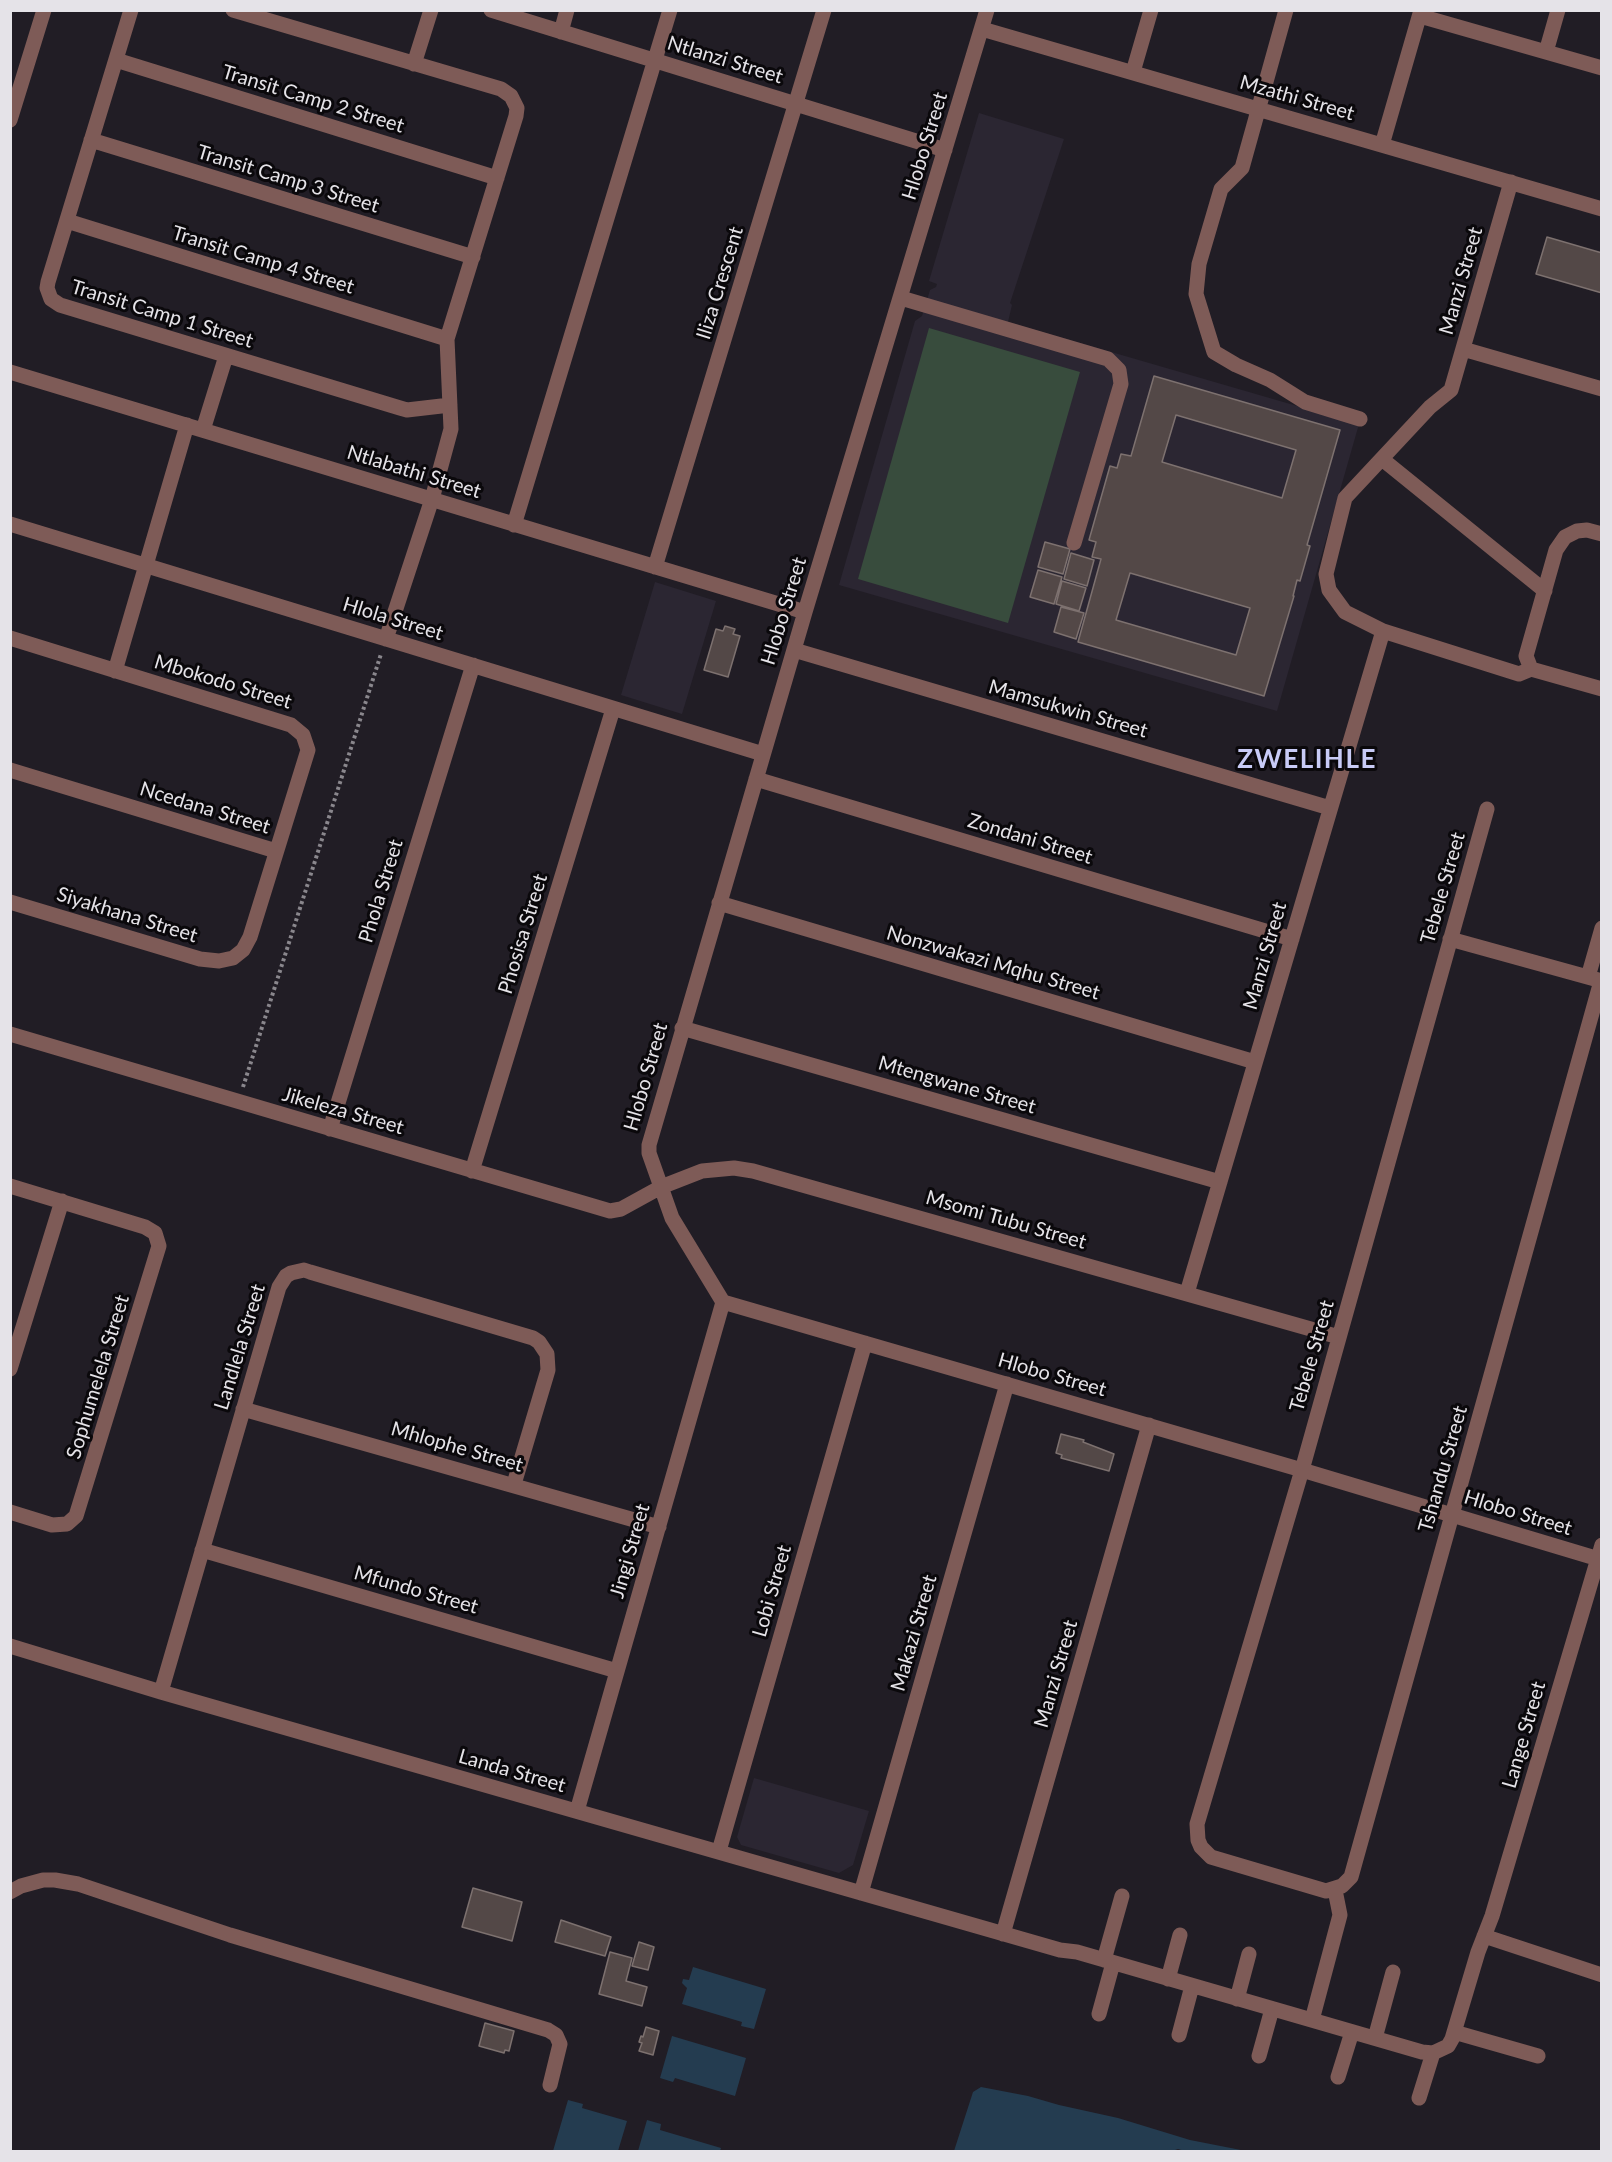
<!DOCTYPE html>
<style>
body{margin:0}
#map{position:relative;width:1612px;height:2162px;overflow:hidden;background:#211d25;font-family:Lato,sans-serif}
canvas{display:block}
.frame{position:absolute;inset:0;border:12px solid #e5e3e8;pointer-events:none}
</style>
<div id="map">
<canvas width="1612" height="2162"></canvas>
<div class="frame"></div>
</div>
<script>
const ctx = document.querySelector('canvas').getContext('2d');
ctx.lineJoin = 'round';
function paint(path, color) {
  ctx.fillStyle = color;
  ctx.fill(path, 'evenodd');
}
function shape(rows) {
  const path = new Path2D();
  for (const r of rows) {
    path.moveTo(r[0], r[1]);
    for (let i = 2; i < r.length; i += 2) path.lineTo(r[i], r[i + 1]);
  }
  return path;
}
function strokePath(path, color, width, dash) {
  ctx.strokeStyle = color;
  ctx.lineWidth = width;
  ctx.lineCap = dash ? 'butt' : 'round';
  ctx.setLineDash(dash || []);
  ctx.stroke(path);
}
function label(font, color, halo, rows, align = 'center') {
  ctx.font = font + ' Lato,sans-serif';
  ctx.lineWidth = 6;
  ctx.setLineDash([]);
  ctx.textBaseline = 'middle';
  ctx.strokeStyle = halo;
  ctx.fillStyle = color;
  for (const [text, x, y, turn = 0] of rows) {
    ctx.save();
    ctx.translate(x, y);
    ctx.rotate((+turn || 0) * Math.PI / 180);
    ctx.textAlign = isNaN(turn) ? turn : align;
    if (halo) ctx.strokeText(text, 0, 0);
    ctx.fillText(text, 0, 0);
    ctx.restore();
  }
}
paint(shape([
 [979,113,1064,139,1010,303,1012,305,1008,322,1359,424,1277,711,839,585,915,321,922,316,930,290,936,287,937,284,929,281],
 [655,582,716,601,682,714,621,695],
 [754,1778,869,1811,853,1865,839,1873,741,1845,737,1837]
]), '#2b2632');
paint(shape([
 [929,328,1080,372,1008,623,858,579]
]), '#384c3d');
paint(shape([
 [693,1967,766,1989,754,2029,741,2026,742,2022,682,2004,687,1988,682,1983,683,1979,689,1980],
 [672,2036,746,2058,735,2096,675,2078,673,2082,660,2078],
 [981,2087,1028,2096,1059,2105,1118,2118,1190,2140,1246,2151,1188,2152,1178,2149,1169,2152,954,2151,973,2092],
 [568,2100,583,2104,582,2108,627,2121,618,2151,553,2151],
 [647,2120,661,2124,660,2130,721,2148,720,2151,638,2151]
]), '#243c50');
const building = shape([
 [1547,237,1602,253,1602,293,1536,274,1547,237],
 [1154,376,1340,430,1307,545,1310,546,1300,581,1297,580,1293,596,1294,596,1264,696,1078,642,1101,559,1092,557,1096,542,1089,540,1110,466,1117,468,1121,454,1131,456,1154,376],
 [1176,415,1296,450,1282,498,1162,462,1176,415],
 [1130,573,1250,608,1236,655,1116,620,1130,573],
 [1045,542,1070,549,1063,574,1038,567,1045,542],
 [1071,553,1094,560,1087,586,1064,579,1071,553],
 [1038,570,1062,577,1054,604,1030,597,1038,570],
 [1062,581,1086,588,1079,611,1056,604,1062,581],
 [1061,607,1084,613,1076,639,1054,632,1061,607],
 [725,626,735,629,733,634,740,636,728,677,704,670,716,629,723,631,725,626],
 [1061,1434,1084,1440,1083,1442,1114,1454,1109,1471,1061,1458,1062,1455,1056,1453,1061,1434],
 [473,1888,522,1902,512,1941,462,1927,473,1888],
 [561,1920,611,1937,605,1956,555,1942,561,1920],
 [639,1942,654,1947,648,1970,632,1966,639,1942],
 [610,1952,632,1958,626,1981,647,1987,642,2006,599,1994,610,1952],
 [485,2023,514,2031,509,2051,505,2050,504,2053,479,2046,485,2023],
 [646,2027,659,2031,653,2055,639,2051,642,2043,639,2042,641,2036,643,2037,646,2027]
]);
paint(building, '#534847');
strokePath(building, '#7d716f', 1.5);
strokePath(shape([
 [243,1087,381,654]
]), '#8a878d', 4, [3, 3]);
strokePath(shape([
 [131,10,48,282,47,288,51,299,60,305,400,408,407,410,450,405],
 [233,10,501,89,511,96,517,108,516,116,447,339,451,429,432,499,386,639],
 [491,10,945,150],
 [987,10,805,612,649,1145,649,1153,672,1218,723,1302,1302,1470,1602,1560],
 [1286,10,1242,168,1221,189,1199,264,1196,294,1214,352,1236,365,1270,380,1305,402,1360,419],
 [1420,16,1602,68],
 [982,29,1602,209],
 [561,32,567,10],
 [1546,52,1558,10],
 [116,60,497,178],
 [414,64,431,10],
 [1133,72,1151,10],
 [10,120,44,10],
 [91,140,473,257],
 [1382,145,1421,10],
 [1511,182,1451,390,1430,407,1345,498,1326,574,1329,590,1345,612,1383,631,1519,674,1531,669],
 [67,221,447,339],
 [901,298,1108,359,1119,370,1121,384,1074,543],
 [1463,349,1602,389],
 [10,372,805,612],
 [203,430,226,356],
 [1382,459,1545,591],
 [10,524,763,754],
 [514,525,670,10],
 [655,567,824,10],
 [10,638,291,725,303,735,308,750,250,937,243,950,233,958,219,961,200,959,10,902],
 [794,650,1330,808],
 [1531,669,1526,656,1556,550,1565,537,1577,531,1587,530,1602,534],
 [1531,669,1602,689],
 [115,671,187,425],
 [10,770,276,851],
 [756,779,1292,939],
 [1487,809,1302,1470,1197,1824,1198,1840,1201,1847,1211,1857,1326,1891,1342,1886,1351,1877,1601,981],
 [719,903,1255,1062],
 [1450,939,1602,981],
 [1588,977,1602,928],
 [682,1028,1220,1182],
 [10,1034,610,1211,621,1209,661,1187,702,1171,734,1168,753,1171,1339,1337],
 [330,1129,473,665],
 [472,1171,613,709],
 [10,1186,145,1227,155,1233,159,1246,76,1516,67,1524,52,1525,10,1512],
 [1187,1293,1383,631],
 [10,1369,62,1201],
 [243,1409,659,1527],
 [202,1550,617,1671],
 [10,1646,161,1692,1060,1950,1077,1952,1422,2052,1433,2053,1448,2046,1452,2039,1478,1952,1492,1916,1602,1545],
 [161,1692,279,1287,286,1276,291,1273,304,1270,310,1272,533,1338,539,1342,547,1354,548,1370,514,1484],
 [577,1811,723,1302],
 [719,1851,865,1343],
 [10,1892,21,1886,43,1880,55,1880,78,1884,230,1935,548,2030,556,2035,560,2044,550,2085],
 [861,1893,1007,1384],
 [1003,1934,1149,1425],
 [1484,1936,1602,1975],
 [1104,1960,1122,1896],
 [1168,1979,1180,1935],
 [1237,1999,1249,1954],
 [1099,2014,1113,1963],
 [1312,2020,1340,1915,1335,1890],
 [1454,2032,1538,2056],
 [1179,2035,1192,1986],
 [1375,2038,1393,1972],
 [1259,2056,1272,2009],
 [1338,2077,1352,2032],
 [1419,2098,1433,2053]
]), '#7e5b57', 15);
label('20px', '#e5e3e8', '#0a080b', [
 ["Ntlanzi Street",725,60,17],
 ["Mzathi Street",1297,98,16],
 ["Transit Camp 2 Street",313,99,17],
 ["Hlobo Street",925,146,-73],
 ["Transit Camp 3 Street",288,179,17],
 ["Transit Camp 4 Street",263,260,17],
 ["Manzi Street",1461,281,-74],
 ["Iliza Crescent",720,283,-73],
 ["Transit Camp 1 Street",162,314,17],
 ["Ntlabathi Street",414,472,17],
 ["Hlobo Street",784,611,-73],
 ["Hlola Street",393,619,17],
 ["Mbokodo Street",223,682,17],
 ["Mamsukwin Street",1068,709,16],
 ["Ncedana Street",205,808,17],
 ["Zondani Street",1030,839,17],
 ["Tebele Street",1443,888,-74],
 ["Phola Street",381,891,-73],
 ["Siyakhana Street",127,915,17],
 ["Phosisa Street",523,934,-73],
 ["Manzi Street",1265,956,-74],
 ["Nonzwakazi Mqhu Street",993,963,16],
 ["Hlobo Street",646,1077,-74],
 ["Mtengwane Street",957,1085,16],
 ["Jikeleza Street",343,1111,16],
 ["Msomi Tubu Street",1006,1220,16],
 ["Landlela Street",240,1347,-73],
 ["Tebele Street",1312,1356,-74],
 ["Hlobo Street",1052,1375,16],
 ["Sophumelela Street",98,1377,-73],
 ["Mhlophe Street",457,1447,16],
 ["Tshandu Street",1443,1469,-74],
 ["Hlobo Street",1518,1513,17],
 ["Jingi Street",630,1551,-74],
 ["Mfundo Street",416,1590,16],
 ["Lobi Street",772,1591,-74],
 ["Makazi Street",914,1633,-74],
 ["Manzi Street",1056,1674,-74],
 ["Lange Street",1524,1735,-74],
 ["Landa Street",512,1771,16]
]);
ctx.letterSpacing = '1.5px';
label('bold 26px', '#c8cbf6', '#0a080b', [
 ["ZWELIHLE",1307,760]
]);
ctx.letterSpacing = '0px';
</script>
